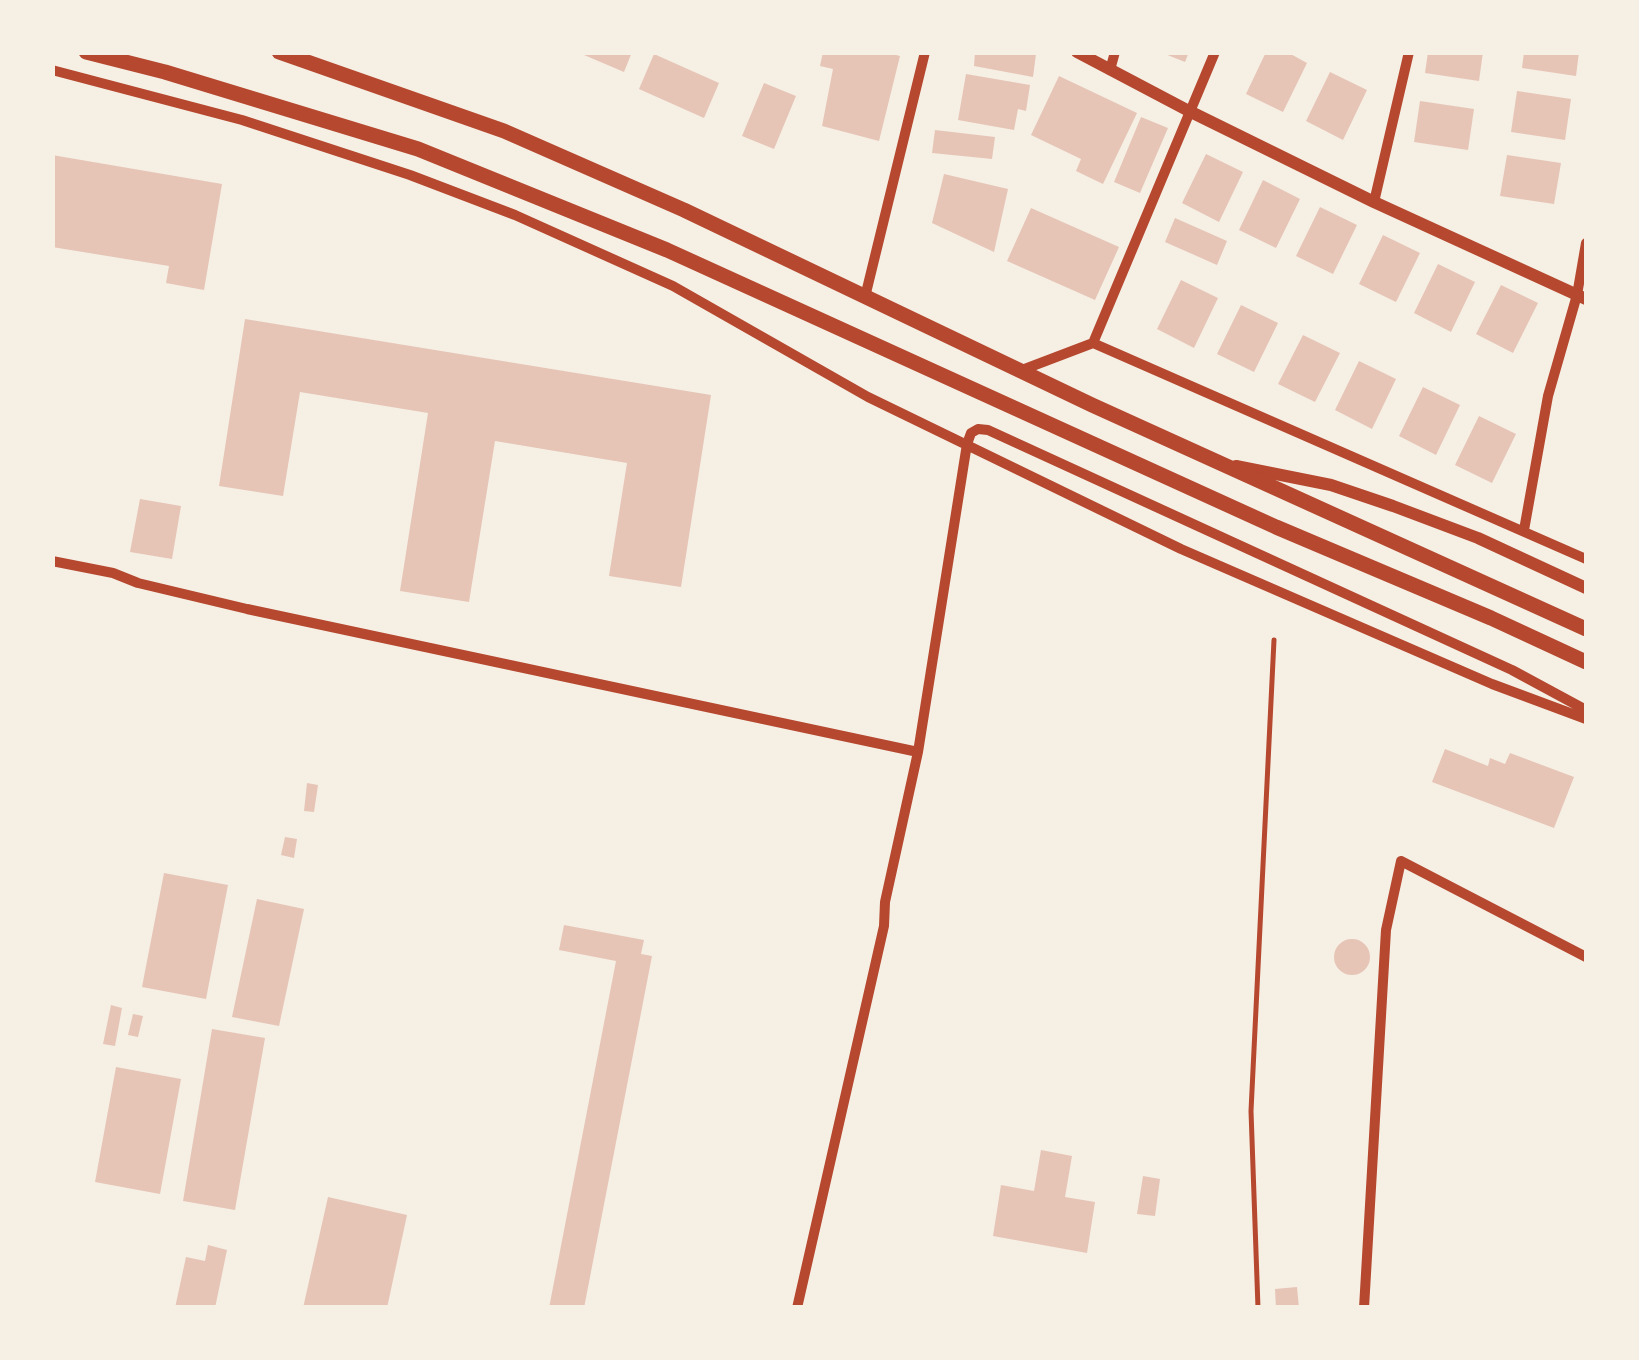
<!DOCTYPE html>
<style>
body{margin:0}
#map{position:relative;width:1639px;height:1360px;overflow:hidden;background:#f6efe4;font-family:"Work Sans",sans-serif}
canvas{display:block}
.frame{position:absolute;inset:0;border:55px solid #f6efe4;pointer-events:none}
</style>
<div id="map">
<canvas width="1639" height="1360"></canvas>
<div class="frame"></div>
</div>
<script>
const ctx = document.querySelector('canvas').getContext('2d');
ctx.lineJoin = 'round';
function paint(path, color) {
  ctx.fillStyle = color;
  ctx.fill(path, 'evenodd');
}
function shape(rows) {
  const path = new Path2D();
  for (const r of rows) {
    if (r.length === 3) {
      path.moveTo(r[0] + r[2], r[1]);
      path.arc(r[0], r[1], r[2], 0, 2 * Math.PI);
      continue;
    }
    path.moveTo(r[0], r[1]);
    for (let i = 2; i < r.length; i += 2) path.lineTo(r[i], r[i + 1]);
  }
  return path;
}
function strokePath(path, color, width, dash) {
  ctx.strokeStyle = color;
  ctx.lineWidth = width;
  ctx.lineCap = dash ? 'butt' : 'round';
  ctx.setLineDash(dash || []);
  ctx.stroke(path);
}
paint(shape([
 [577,52,632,52,624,72],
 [823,52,885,52,900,56,879,141,822,126,833,69,820,66],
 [975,52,1034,52,1036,54,1033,77,974,66],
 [1160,52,1189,52,1185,62],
 [1266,52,1287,52,1307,63,1283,112,1246,94],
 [1428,52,1483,52,1479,81,1425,73],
 [1524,52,1579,52,1576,76,1522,68],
 [654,54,719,83,704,118,639,89],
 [1330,72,1367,90,1343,140,1306,121],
 [966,74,1030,85,1026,111,1018,109,1014,130,958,120],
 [1059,76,1137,113,1103,184,1076,171,1081,159,1031,135],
 [764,83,796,96,774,149,742,136],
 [1517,91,1571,99,1565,140,1511,132],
 [1420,101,1474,109,1468,150,1414,142],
 [1141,117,1168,128,1140,193,1114,182],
 [935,130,995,137,992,159,932,153],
 [1206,154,1243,172,1219,222,1182,203],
 [52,155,222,184,204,290,166,283,169,266,52,247],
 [1507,155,1561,163,1554,204,1500,196],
 [944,174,1008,189,994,252,932,223],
 [1263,180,1300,199,1276,248,1239,230],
 [1320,207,1357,225,1333,274,1296,256],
 [1031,208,1119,247,1095,300,1007,261],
 [1175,218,1227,241,1217,265,1165,242],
 [1383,235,1420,253,1396,302,1359,284],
 [1438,264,1475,282,1451,332,1414,313],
 [1181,280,1218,298,1194,348,1157,329],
 [1501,285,1538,303,1513,353,1476,334],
 [1241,305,1278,323,1254,372,1217,354],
 [245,319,711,395,681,587,609,576,627,463,495,441,469,602,400,591,428,413,300,392,283,496,219,486],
 [1303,335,1340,353,1315,402,1278,384],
 [1359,361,1396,379,1372,429,1335,410],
 [1423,387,1460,405,1436,455,1399,436],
 [1479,416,1516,434,1492,483,1455,465],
 [140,499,181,506,172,559,130,552],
 [1445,749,1488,766,1490,758,1505,764,1510,753,1574,777,1554,828,1432,782],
 [307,783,318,785,314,812,304,811],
 [285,837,297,839,294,858,281,855],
 [164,873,228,885,206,999,142,987],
 [257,899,304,909,279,1026,232,1017],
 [564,925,644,940,641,954,652,956,584,1308,549,1308,616,961,559,950],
 [1352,957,18],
 [111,1005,122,1008,115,1046,103,1044],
 [133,1014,143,1016,138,1037,128,1035],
 [212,1029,265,1038,235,1210,183,1201],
 [116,1067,181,1079,160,1194,95,1182],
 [1041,1150,1072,1156,1065,1197,1095,1202,1087,1253,993,1236,1001,1185,1034,1191],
 [1143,1176,1160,1179,1155,1216,1137,1214],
 [328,1197,407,1215,387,1308,303,1308],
 [208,1245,227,1250,215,1308,175,1308,186,1257,205,1261],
 [1297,1287,1299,1308,1276,1308,1275,1289]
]), '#e6c5b7');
strokePath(shape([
 [1258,1308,1251,1111,1274,640]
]), '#b5482f', 5);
strokePath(shape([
 [52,70,242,120,410,175,515,215,673,286,868,397,1181,549,1492,684,1586,719],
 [1110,70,1115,52],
 [1374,202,1409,52],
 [865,297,925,52],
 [1093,343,1215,52],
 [1022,370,1093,343,1586,559],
 [1524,530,1548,396,1577,295,1586,243],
 [52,561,113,573,138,583,247,609,918,752],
 [797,1308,884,926,885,902,918,752,967,444,971,433,978,429,988,430,1512,670,1586,710],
 [1364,1308,1386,930,1401,861,1586,957]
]), '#b5482f', 10);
strokePath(shape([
 [1077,52,1187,110,1374,202,1586,299],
 [1236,466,1331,485,1393,506,1478,538,1586,588]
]), '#b5482f', 12);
strokePath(shape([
 [86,52,165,72,418,149,667,250,1276,527,1491,618,1586,662],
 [279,52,504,131,684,210,1092,405,1586,629]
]), '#b5482f', 15);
</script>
